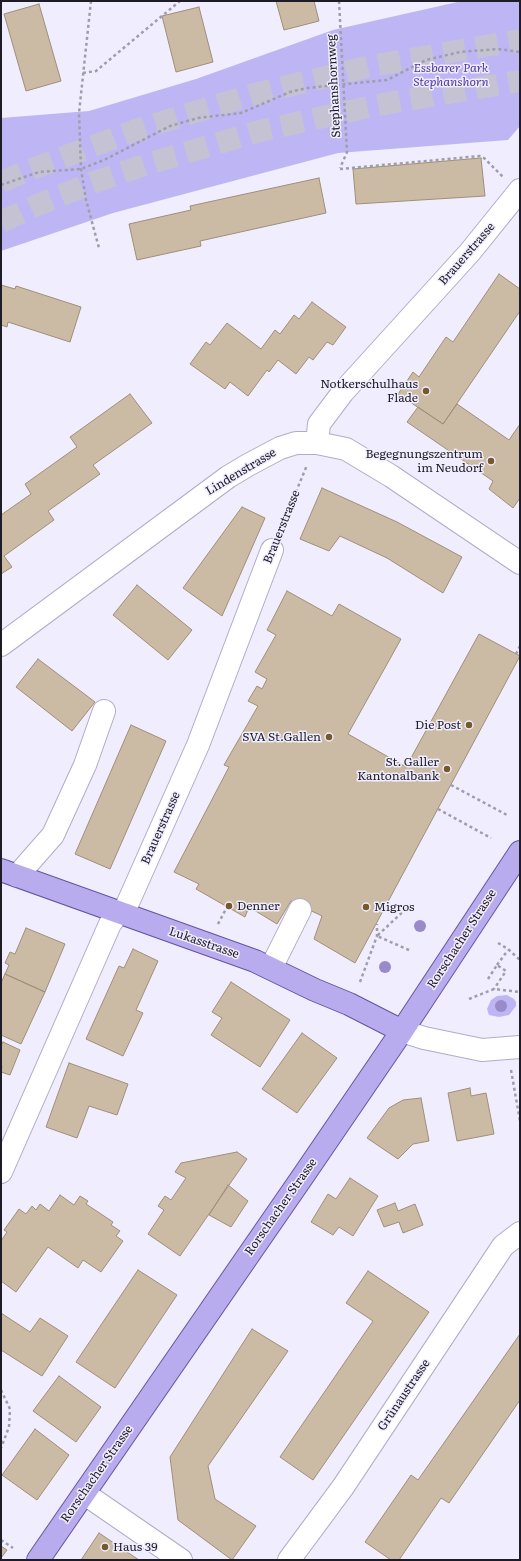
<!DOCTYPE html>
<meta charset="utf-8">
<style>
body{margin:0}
#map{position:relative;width:521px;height:1561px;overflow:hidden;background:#efedfe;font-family:Literata,serif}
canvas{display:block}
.frame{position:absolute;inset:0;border:2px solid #1e1c26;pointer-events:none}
</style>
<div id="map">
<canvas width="521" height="1561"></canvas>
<div class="frame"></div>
</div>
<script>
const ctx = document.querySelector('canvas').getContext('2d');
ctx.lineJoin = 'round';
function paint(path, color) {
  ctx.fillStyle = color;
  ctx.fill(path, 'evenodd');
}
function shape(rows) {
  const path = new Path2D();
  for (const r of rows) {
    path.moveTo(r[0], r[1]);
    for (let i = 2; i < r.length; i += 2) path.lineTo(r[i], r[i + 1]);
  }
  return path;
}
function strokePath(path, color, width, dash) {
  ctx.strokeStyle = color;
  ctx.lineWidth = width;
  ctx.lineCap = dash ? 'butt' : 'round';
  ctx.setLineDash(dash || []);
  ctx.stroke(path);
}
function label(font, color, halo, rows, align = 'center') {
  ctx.font = font + ' Literata,serif';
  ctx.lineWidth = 3;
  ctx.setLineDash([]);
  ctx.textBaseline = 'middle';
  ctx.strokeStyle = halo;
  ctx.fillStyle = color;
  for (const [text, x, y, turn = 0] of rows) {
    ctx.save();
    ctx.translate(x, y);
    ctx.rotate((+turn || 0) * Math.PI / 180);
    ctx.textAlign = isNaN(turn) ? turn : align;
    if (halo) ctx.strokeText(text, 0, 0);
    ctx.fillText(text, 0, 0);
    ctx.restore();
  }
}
paint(shape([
 [462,1,520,1,520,126,508,140,338,153,113,213,1,251,1,118,89,111,196,79,333,30],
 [507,995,514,999,516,1002,516,1006,509,1015,499,1017,489,1015,487,1009,491,1000,497,996]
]), '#beb6f4');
const building = shape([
 [276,1,314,1,319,21,284,30,276,1],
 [39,4,61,81,26,91,4,14,39,4],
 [199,7,213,62,176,72,162,16,199,7],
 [481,158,485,196,356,204,353,169,481,158],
 [319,178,326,213,200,241,201,246,137,260,129,224,191,210,190,206,319,178],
 [499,274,520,289,520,311,443,424,398,394,413,372,419,377,446,337,453,342,499,274],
 [1,285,15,289,16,286,81,307,70,342,8,322,7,327,1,325,1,285],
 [312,302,346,327,333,345,327,342,313,360,309,357,296,374,278,360,269,372,267,370,248,396,230,382,225,389,190,364,206,342,210,345,227,323,261,349,275,330,280,334,294,315,299,319,312,302],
 [130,394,152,423,93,465,100,474,48,511,54,520,4,556,12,567,1,574,1,515,31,494,25,484,77,447,70,437,130,394],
 [457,404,509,440,520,424,520,498,513,508,489,489,493,481,407,422,418,407,443,424,457,404],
 [322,488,397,522,462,557,443,593,387,558,340,536,329,551,300,539,322,488],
 [242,507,265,518,222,616,183,588,242,507],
 [137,585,192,630,168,660,113,615,137,585],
 [287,591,332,616,339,604,401,639,348,734,406,767,479,634,520,656,355,963,314,939,322,916,291,901,277,924,249,907,245,917,196,889,199,884,174,872,229,767,224,765,258,706,248,701,257,686,262,689,267,679,255,672,276,635,267,630,287,591],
 [38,659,95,702,72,731,16,687,38,659],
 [131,725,166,741,110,869,75,854,131,725],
 [26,928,65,944,45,992,5,974,9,965,5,963,10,952,15,954,26,928],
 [133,949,158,961,136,1010,143,1013,123,1056,86,1039,119,966,124,968,133,949],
 [5,974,45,992,21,1044,1,1035,1,983,5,974],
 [231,982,290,1020,260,1067,211,1035,222,1018,212,1012,231,982],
 [302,1033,337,1058,297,1113,262,1089,302,1033],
 [3,1042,20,1050,10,1075,1,1072,2,1066,1,1066,1,1046,3,1042],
 [69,1063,128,1084,117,1115,89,1106,77,1138,46,1127,69,1063],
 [470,1088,471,1096,486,1093,494,1134,457,1141,448,1093,470,1088],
 [421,1098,429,1141,413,1144,398,1159,367,1138,389,1108,403,1100,421,1098],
 [237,1152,247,1159,180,1256,148,1234,164,1210,158,1206,165,1196,171,1200,186,1178,175,1172,181,1163,237,1152],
 [350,1178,378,1196,353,1236,339,1227,333,1235,311,1222,328,1194,336,1199,350,1178],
 [228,1185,248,1201,231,1227,209,1215,228,1185],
 [60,1195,74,1205,80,1196,88,1201,86,1204,113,1222,111,1225,120,1231,116,1236,123,1241,101,1272,83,1260,78,1268,48,1247,16,1292,1,1281,1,1241,7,1232,4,1230,19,1209,26,1214,32,1206,36,1210,40,1204,49,1211,60,1195],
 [395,1203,398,1211,415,1204,423,1225,403,1233,399,1222,384,1227,377,1210,395,1203],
 [138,1270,177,1295,115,1388,76,1362,138,1270],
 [368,1271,429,1312,313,1480,280,1457,373,1321,346,1303,368,1271],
 [1,1313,30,1332,40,1318,68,1336,42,1376,1,1350,1,1313],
 [252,1329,288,1351,208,1466,215,1499,256,1526,232,1560,178,1520,170,1457,252,1329],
 [520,1334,520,1400,449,1503,441,1498,399,1560,391,1560,365,1542,411,1475,418,1480,520,1334],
 [59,1376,101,1407,76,1442,33,1411,59,1376],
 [35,1429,69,1455,37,1500,2,1475,35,1429],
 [99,1533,139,1560,81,1560,99,1533],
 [1,1546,7,1550,1,1558,1,1546]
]);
paint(building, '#ccbba4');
strokePath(building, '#9f8e78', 1);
strokePath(shape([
 [1,182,24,172,136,130,251,95,371,66,520,40],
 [1,222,35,206,92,183,147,164,260,131,377,105,520,81]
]), '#c5c3d3', 22, [22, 11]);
const minor = shape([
 [317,443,319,424,343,392,470,252,520,190],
 [1,645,228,477,248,465,280,448,296,443,317,443,346,449,391,476,520,563],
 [17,876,53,835,85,765,104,711],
 [123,914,198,745,272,550],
 [271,968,300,910],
 [402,1031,424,1038,482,1050,520,1047],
 [1,1172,110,924,118,913],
 [85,1494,181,1560],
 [289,1560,343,1487,503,1246,520,1233]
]);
const major = shape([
 [1,870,255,961,315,990,349,1004,402,1031],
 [38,1560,301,1179,402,1031,520,852]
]);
strokePath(minor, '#b0adc7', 24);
strokePath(major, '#6455a0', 24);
strokePath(shape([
 [91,1,79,113,81,169,86,200,99,248],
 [339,1,347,152,340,168],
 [83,73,96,71,180,1],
 [340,169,480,156,484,158,503,177],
 [1,185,39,172,81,169,104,160,170,126,198,118,241,113,290,92,307,88,387,80,426,60,460,52,498,49,520,52],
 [280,531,307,465],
 [516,654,520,646],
 [451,785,507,815],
 [438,809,491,838],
 [218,924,227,907],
 [498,943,508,949,520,960],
 [409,950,377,936,410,905],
 [497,965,508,950],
 [488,979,497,965,506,971,494,989],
 [360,982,377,936,377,924],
 [469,999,494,989,520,992],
 [511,1070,520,1121],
 [1,1390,10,1409,9,1427,1,1448],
 [1,1540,13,1548]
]), '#9f9dac', 2.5, [3, 3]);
strokePath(minor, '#fff', 22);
strokePath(major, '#b9acee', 22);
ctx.fillStyle = '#998ac9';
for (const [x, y] of [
 [420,926],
 [385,967],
 [501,1006]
]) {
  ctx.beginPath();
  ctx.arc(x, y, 6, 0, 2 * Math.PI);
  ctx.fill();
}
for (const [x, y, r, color] of [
 [426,391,4,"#76582d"],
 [491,461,4,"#76582d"],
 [469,725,4,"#76582d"],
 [329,737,4,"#76582d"],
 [447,769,4,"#76582d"],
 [229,906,4,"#76582d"],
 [366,907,4,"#76582d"],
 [105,1547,4,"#76582d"]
]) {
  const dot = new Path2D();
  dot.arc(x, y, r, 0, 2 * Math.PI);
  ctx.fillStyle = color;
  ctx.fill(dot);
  strokePath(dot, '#efedfe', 1.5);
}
label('italic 12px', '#52399d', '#efedfe', [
 ["Essbarer Park",451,68],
 ["Stephanshorn",451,82]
]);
label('12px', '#1e1c26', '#efedfe', [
 ["Stephanshornweg",334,86,-93],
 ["Brauerstrasse",467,254,-49],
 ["Lindenstrasse",241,472,-31],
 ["Brauerstrasse",282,527,-68],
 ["Brauerstrasse",161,828,-66],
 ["Rorschacher Strasse",462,939,-57],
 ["Lukasstrasse",204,943,19],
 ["Rorschacher Strasse",281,1207,-55],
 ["Grünaustrasse",404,1395,-56],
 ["Rorschacher Strasse",97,1474,-55]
]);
label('12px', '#1e1c26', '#efedfe', [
 ["Notkerschulhaus",418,384],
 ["Flade",418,398],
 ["Begegnungszentrum",483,454],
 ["im Neudorf",483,468],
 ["Die Post",461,725],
 ["SVA St.Gallen",321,737],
 ["St. Galler",439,762],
 ["Kantonalbank",439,776],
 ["Denner",237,906,"left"],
 ["Migros",374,907,"left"],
 ["Haus 39",113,1547,"left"]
], 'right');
</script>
